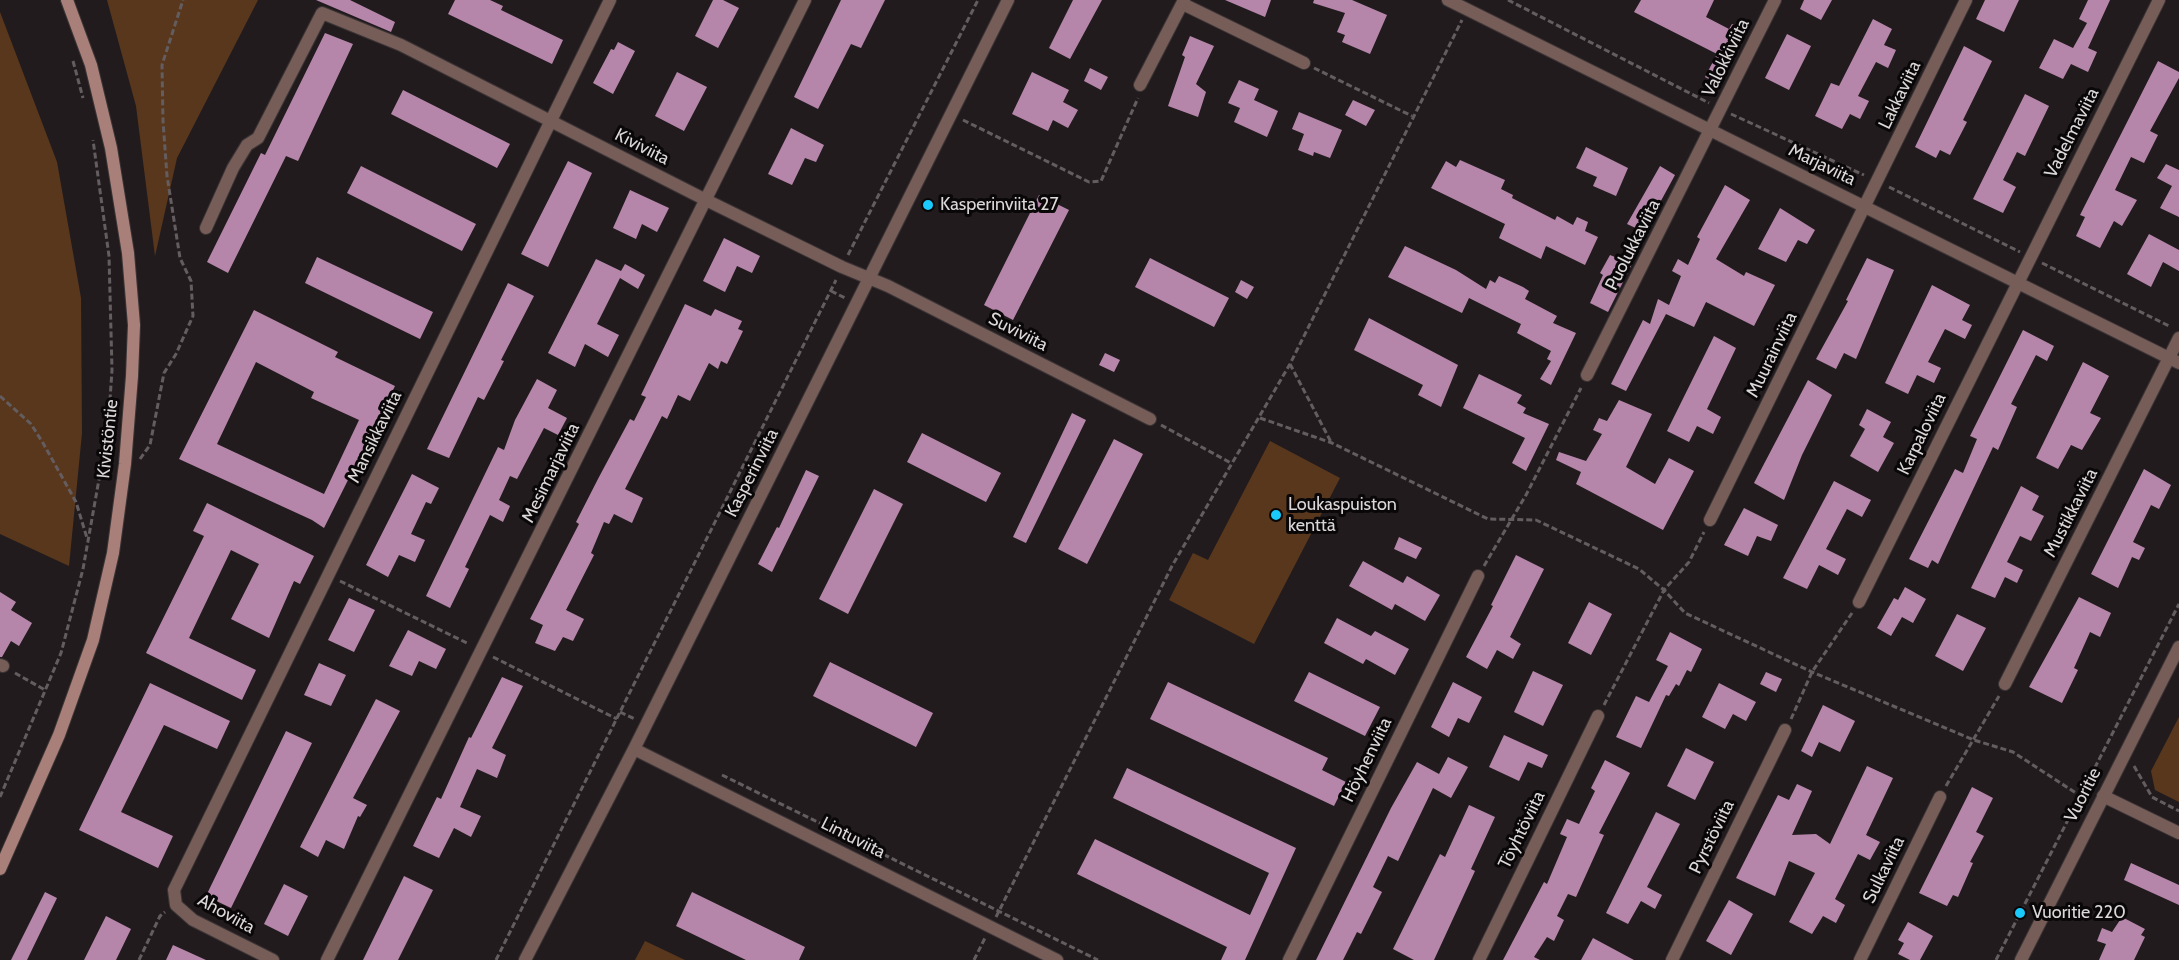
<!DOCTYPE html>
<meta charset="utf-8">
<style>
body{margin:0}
canvas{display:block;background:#221b1d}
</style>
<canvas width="2179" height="960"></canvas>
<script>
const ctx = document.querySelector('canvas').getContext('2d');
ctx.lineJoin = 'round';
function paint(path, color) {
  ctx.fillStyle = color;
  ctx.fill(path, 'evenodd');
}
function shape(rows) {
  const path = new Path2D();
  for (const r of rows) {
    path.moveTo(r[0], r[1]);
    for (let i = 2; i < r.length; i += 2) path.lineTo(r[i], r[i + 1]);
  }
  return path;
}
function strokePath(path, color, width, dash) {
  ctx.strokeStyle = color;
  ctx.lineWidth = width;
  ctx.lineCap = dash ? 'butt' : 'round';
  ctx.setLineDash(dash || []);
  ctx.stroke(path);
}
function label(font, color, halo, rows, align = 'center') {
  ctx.font = font + ' Cabin,sans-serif';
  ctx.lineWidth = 6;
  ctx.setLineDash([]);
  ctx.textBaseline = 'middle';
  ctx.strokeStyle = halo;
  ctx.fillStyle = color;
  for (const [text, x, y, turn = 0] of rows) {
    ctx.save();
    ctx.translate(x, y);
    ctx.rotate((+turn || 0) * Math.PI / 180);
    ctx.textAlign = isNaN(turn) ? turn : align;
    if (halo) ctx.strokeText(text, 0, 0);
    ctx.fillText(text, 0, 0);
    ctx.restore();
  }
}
paint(shape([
 [107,0,258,0,177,158,155,256,136,106],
 [0,12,57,162,81,298,82,433,69,566,0,534],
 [1270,441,1340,478,1254,644,1169,600,1193,553,1208,560],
 [2179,717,2179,802,2155,790,2151,771],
 [645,941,685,960,635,960]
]), '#58371d');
paint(shape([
 [316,0,350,0,395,22,391,32],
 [455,0,490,0,503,6,501,10,563,40,552,64,448,14],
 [713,0,723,0,739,8,718,48,695,36],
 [841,0,885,0,861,48,851,44,818,109,794,97],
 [1073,0,1102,0,1070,59,1049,48],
 [1225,0,1271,0,1265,17],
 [1314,0,1352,0,1387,15,1370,54,1342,42,1345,35,1337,32,1345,13,1313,3],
 [1641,0,1714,0,1706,17,1729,29,1732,24,1743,30,1716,83,1705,77,1717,54,1634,12],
 [1804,0,1832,0,1821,20,1800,9],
 [1985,0,2019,0,2004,32,1976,19],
 [2088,0,2110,0,2088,48,2097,52,2088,72,2071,64,2063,79,2039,68,2054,39,2073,48,2087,23,2079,19],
 [1873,19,1892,29,1884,45,1896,50,1888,68,1876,62,1858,96,1869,101,1860,119,1850,114,1842,129,1815,116,1831,83,1839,86],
 [325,33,353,44,298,161,286,156,228,273,207,262,261,153,265,155],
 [1787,34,1811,46,1789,90,1765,78],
 [1190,36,1214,46,1196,84,1206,92,1198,117,1168,106,1185,57,1182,55],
 [618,42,635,51,613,94,593,83,611,49,614,50],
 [1964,46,1992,61,1963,120,1967,122,1950,155,1940,150,1936,158,1915,147],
 [2158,61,2179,72,2179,78,2150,131,2158,135,2144,163,2131,157,2115,190,2137,200,2122,226,2114,221,2100,248,2076,236,2085,217,2080,215],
 [1090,68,1108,77,1101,90,1084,81],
 [677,72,707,87,684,131,655,116],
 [1032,72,1069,90,1063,102,1078,110,1068,128,1053,120,1048,131,1012,114],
 [1239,80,1259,89,1254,100,1278,111,1267,137,1234,122,1240,108,1228,103],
 [403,90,510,144,497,168,391,114],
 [2025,94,2049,106,2025,156,2017,152,2003,180,2016,187,2003,213,1973,199],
 [1353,100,1375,110,1366,126,1345,115],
 [1299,112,1342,130,1330,158,1314,152,1313,156,1298,150,1304,134,1292,129],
 [791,128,824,145,816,162,805,158,792,185,768,174],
 [1586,147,1628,168,1616,196,1593,186,1597,177,1576,168],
 [1460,160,1505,180,1501,189,1513,195,1512,198,1555,220,1557,216,1573,225,1577,217,1588,222,1585,231,1598,237,1585,265,1546,246,1541,259,1499,238,1505,224,1431,188,1446,161,1456,167],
 [568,161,592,173,548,267,521,254],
 [2166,164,2179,170,2179,217,2160,208,2172,186,2157,178],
 [361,166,476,224,462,251,347,193],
 [1660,166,1675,175,1644,232,1627,224],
 [1725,185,1750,200,1716,259,1744,276,1746,272,1775,285,1754,326,1706,302,1694,327,1666,314,1626,391,1611,384,1643,320,1650,324,1658,299,1669,305,1681,276,1672,271,1678,259,1688,265,1700,239,1697,237],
 [630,190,669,208,657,232,642,224,636,239,613,228],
 [1039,195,1069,210,1013,320,984,305],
 [1780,208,1815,230,1807,244,1798,240,1786,262,1758,249],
 [2149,234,2179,250,2179,271,2163,262,2151,287,2127,274],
 [724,238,760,256,752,273,737,266,725,292,703,281],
 [1405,246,1456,270,1486,289,1490,280,1495,283,1499,276,1523,287,1529,291,1525,299,1557,316,1553,323,1576,333,1551,385,1540,379,1551,361,1547,359,1551,351,1517,333,1521,324,1469,298,1462,313,1388,277],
 [1610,255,1632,264,1608,312,1590,303,1603,275,1600,273],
 [317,257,433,312,420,339,305,283],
 [1150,258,1229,298,1214,327,1135,287],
 [1867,258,1894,270,1856,359,1844,353,1836,369,1816,359,1848,301,1846,300],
 [596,259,621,271,625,264,645,275,638,289,620,278,597,324,619,335,608,357,585,344,575,367,548,353],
 [1241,280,1254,287,1247,299,1235,292],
 [508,283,534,296,501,360,504,361,484,400,478,397,449,458,427,449],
 [1932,285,1970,305,1962,320,1972,325,1965,339,1945,329,1928,362,1941,368,1934,383,1917,375,1908,394,1885,383],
 [685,304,711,316,715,309,742,321,738,329,743,331,727,364,721,361,718,369,709,363,690,401,678,395,667,419,662,416,625,489,643,498,632,523,614,514,609,524,604,522,591,553,594,555,566,610,584,619,573,641,563,637,555,651,535,643,543,625,530,619,579,524,576,522,599,477,630,419,634,421,646,397,641,395],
 [254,310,338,352,335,357,395,386,324,528,312,520,179,459],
 [256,362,314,392,311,398,359,420,324,494,217,444],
 [1369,318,1458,365,1441,407,1418,395,1423,385,1354,350],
 [2023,330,2054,346,2047,361,2036,355,2011,404,2017,407,1998,450,1993,447,1938,564,1932,560,1928,568,1909,559,1955,469,1963,473,1977,439,1970,436],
 [1714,336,1736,348,1707,409,1721,417,1713,434,1697,426,1689,442,1667,431],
 [1105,353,1120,360,1114,372,1099,365],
 [2083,362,2109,376,2090,413,2101,418,2082,450,2071,445,2058,469,2036,458],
 [1479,374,1522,395,1517,403,1526,408,1523,413,1549,424,1526,471,1512,463,1525,438,1463,408],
 [537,379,557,390,548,408,567,418,558,435,544,428,517,479,510,476,499,500,510,506,503,522,490,515,465,567,469,569,450,608,426,596,498,447,504,450,515,420],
 [1808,380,1832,395,1802,455,1784,500,1754,483],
 [1619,400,1652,414,1626,467,1655,484,1669,458,1694,471,1663,530,1576,484,1581,472,1556,460,1559,452,1586,461,1602,434,1593,430,1599,418,1607,421],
 [1867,409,1891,422,1883,437,1894,443,1878,472,1850,456,1865,429,1859,425],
 [1072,413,1086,420,1026,543,1013,537],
 [922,433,1001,473,986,502,907,462],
 [1114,439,1143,454,1087,564,1058,549],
 [2144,469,2171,485,2159,509,2151,505,2133,542,2145,548,2139,560,2132,557,2118,588,2091,574],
 [806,470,819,476,772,572,758,564,777,527,779,528],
 [412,474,439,488,431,504,426,502,411,534,425,540,415,562,399,555,388,577,366,565],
 [1834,481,1871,500,1862,517,1847,509,1826,549,1846,559,1838,575,1819,565,1807,589,1783,578],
 [2021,486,2039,496,2032,510,2044,516,2031,541,2020,536,2007,562,2023,570,2017,583,2005,577,1995,598,1971,588],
 [874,489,903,504,848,614,819,599],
 [207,503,314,556,300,584,294,581,269,638,231,619,259,564,231,550,189,638,256,670,242,700,146,653,204,536,193,531],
 [1744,508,1778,525,1771,541,1757,536,1748,556,1724,545],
 [1399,537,1422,548,1416,559,1394,549],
 [1516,555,1544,569,1510,637,1521,644,1513,659,1497,650,1487,669,1466,657,1493,606,1491,605],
 [1363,561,1403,583,1407,576,1440,595,1425,621,1395,604,1392,610,1349,586],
 [1905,587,1926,599,1913,623,1902,617,1891,636,1877,628,1894,598,1898,600],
 [0,592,16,602,11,610,32,623,19,646,11,641,2,657,0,657],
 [2079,597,2111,613,2100,637,2090,632,2074,668,2078,670,2062,703,2029,687],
 [349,598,375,610,354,652,328,640],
 [1589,602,1612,614,1591,655,1568,643],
 [1957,614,1986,628,1963,671,1935,656],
 [1337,618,1371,636,1375,631,1409,649,1395,675,1366,659,1363,664,1324,643],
 [408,630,446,649,436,669,419,661,412,676,389,666],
 [1670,632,1702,649,1691,672,1687,670,1679,686,1676,684,1669,696,1666,695,1641,748,1616,737,1636,696,1649,702,1668,666,1656,660],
 [830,662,933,713,916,747,813,696],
 [319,663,346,675,331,706,304,695],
 [1533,671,1563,685,1543,726,1514,712],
 [1309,672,1380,707,1365,736,1294,701],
 [1766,672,1782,679,1776,692,1760,684],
 [502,677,523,686,492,748,506,755,497,778,477,769,460,807,481,816,471,837,454,828,439,858,413,846,437,797,441,799,469,737,471,738],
 [1168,682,1328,758,1322,770,1346,782,1334,806,1150,719],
 [1453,682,1482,697,1469,723,1458,718,1449,737,1431,727],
 [150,683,230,721,217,749,164,725,121,812,173,836,158,868,79,830],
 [1719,683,1756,702,1746,721,1733,714,1725,729,1702,717],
 [376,699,400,711,353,798,367,805,360,817,358,816,344,849,326,840,318,857,300,847],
 [1823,705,1855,721,1840,752,1819,742,1812,757,1801,751],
 [286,731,312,743,231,908,206,896],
 [1504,735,1548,755,1542,768,1528,762,1519,781,1489,767],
 [1686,748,1714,762,1695,800,1667,786],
 [1448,757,1468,767,1451,798,1433,788,1398,861,1388,856,1373,887,1382,892,1361,934,1357,932,1343,960,1316,960,1391,808,1417,762,1439,774],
 [1605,760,1630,773,1599,833,1604,835,1576,897,1568,894,1557,916,1564,920,1554,941,1547,937,1534,957,1540,960,1503,960,1544,882,1547,884,1567,837,1560,834,1567,819,1579,824,1595,791,1591,788],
 [1867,766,1893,778,1866,835,1880,842,1870,860,1858,854,1835,899,1845,905,1836,923,1823,916,1812,934,1789,922,1815,873,1789,861,1775,896,1736,878,1778,795,1789,800,1797,784,1812,791,1792,835,1816,834,1830,844],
 [1127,768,1296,848,1245,960,1221,960,1227,947,1077,874,1095,839,1250,915,1269,873,1113,798],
 [1972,787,1993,798,1976,832,1984,836,1970,862,1973,863,1958,897,1953,895,1947,906,1919,893],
 [1469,805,1495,817,1471,869,1475,871,1434,960,1414,960,1393,949,1440,854,1445,857],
 [1656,812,1680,824,1647,887,1662,895,1655,909,1641,901,1628,924,1606,913],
 [2131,863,2179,885,2179,905,2124,880],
 [404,876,433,890,398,960,363,960],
 [284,884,308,896,288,936,264,924],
 [45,892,57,898,27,960,11,960],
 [692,892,805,947,799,960,746,960,676,926],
 [1729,900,1753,914,1731,955,1706,941],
 [106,916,131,929,116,960,84,960],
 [2122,917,2145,929,2141,935,2145,937,2134,960,2099,960,2106,944,2097,941,2102,928,2112,932],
 [1908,922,1933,936,1920,960,1910,960,1898,954,1904,943,1898,940],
 [1593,938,1634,960,1581,960],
 [173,945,206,960,166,960]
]), '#b586aa');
const minor = shape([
 [1448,0,2179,363],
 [1183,4,1304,63],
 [1140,85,1184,0],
 [206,228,233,168,247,145,258,138,322,13,401,45,706,200,842,267,888,286,1150,419],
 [1587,375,1775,0],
 [1710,520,1966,0],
 [1859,602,2159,0],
 [0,665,3,666],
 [2005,684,2179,338],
 [634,749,1057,960],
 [2103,796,2179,833],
 [273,960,193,920,176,905,174,890,610,0],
 [327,960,805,0],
 [525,960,634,749,1008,0],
 [1289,960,1478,576],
 [1479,960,1598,716],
 [1672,960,1785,730],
 [1860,960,1940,797]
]);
const tertiary = shape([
 [2021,960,2179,647]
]);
const secondary = shape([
 [0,869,59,735,93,640,113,553,125,464,132,376,134,325,128,253,111,148,91,65,67,0]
]);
strokePath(minor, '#3c3537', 14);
strokePath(tertiary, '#3c3537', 14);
strokePath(secondary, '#3c3537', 14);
strokePath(shape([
 [1508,0,1709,103],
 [73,61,83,98],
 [1314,68,1412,116],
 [1731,114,1864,175],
 [963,120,1089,182,1101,181,1138,98],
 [1889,187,2020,252],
 [848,255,978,0],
 [2042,263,2171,327],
 [831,291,845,298],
 [1290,364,1331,442],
 [0,396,31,424,43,443,76,502,87,538],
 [1260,418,1332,443,1488,519,1536,520,1639,569,1664,590,1685,613,1812,672,1974,740,2013,752,2079,795],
 [1161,425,1231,463],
 [140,459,150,445,164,373,176,354,193,316,191,281,180,258,167,176,163,121,162,65,183,0],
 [1484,566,1526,495,1581,388],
 [340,581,469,644],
 [493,657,617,719],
 [15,673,45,690],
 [1604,705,1664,590,1689,562,1704,532],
 [620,712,635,719],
 [1791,719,1812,672,1852,613],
 [2134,766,2152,797,2179,811],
 [722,775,1098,960],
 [1946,786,1999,696],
 [0,797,61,653,83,569,108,429,112,370,109,256,93,140],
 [996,917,1172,566,1290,364,1462,20],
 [139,960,160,916,165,912],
 [496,960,836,280],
 [974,960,985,938],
 [1996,960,2179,604]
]), '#645d5f', 3, [6, 3]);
strokePath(minor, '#765d58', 12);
strokePath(tertiary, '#765d58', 12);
strokePath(secondary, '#a98079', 12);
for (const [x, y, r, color] of [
 [928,205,6,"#1acafc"],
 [1276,515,6,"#1acafc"],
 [2020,913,6,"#1acafc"]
]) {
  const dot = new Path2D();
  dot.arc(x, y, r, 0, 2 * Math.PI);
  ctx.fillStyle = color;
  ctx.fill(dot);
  strokePath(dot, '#090707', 2);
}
label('18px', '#dcd7d8', '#090707', [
 ["Valokkiviita",1726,58,-64],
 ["Lakkaviita",1900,95,-64],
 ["Vadelmaviita",2072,133,-63],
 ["Kiviviita",642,147,27],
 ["Marjaviita",1822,165,26],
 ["Puolukkaviita",1633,245,-63],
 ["Suviviita",1018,332,27],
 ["Muurainviita",1772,355,-64],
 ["Karpaloviita",1922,434,-64],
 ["Mansikkaviita",375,437,-64],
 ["Kivistöntie",108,439,-84],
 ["Mesimarjaviita",551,473,-64],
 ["Kasperinviita",752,473,-63],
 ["Mustikkaviita",2071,513,-63],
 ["Höyhenviita",1367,760,-64],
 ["Vuoritie",2083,795,-63],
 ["Töyhtöviita",1522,830,-64],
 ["Pyrstöviita",1712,837,-64],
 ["Lintuviita",853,838,27],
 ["Sulkaviita",1884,870,-64],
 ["Ahoviita",226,914,29]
]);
label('18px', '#dcd7d8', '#090707', [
 ["Kasperinviita 27",940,205],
 ["Loukaspuiston",1288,505],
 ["kenttä",1288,526],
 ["Vuoritie 220",2032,913]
], 'left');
</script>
